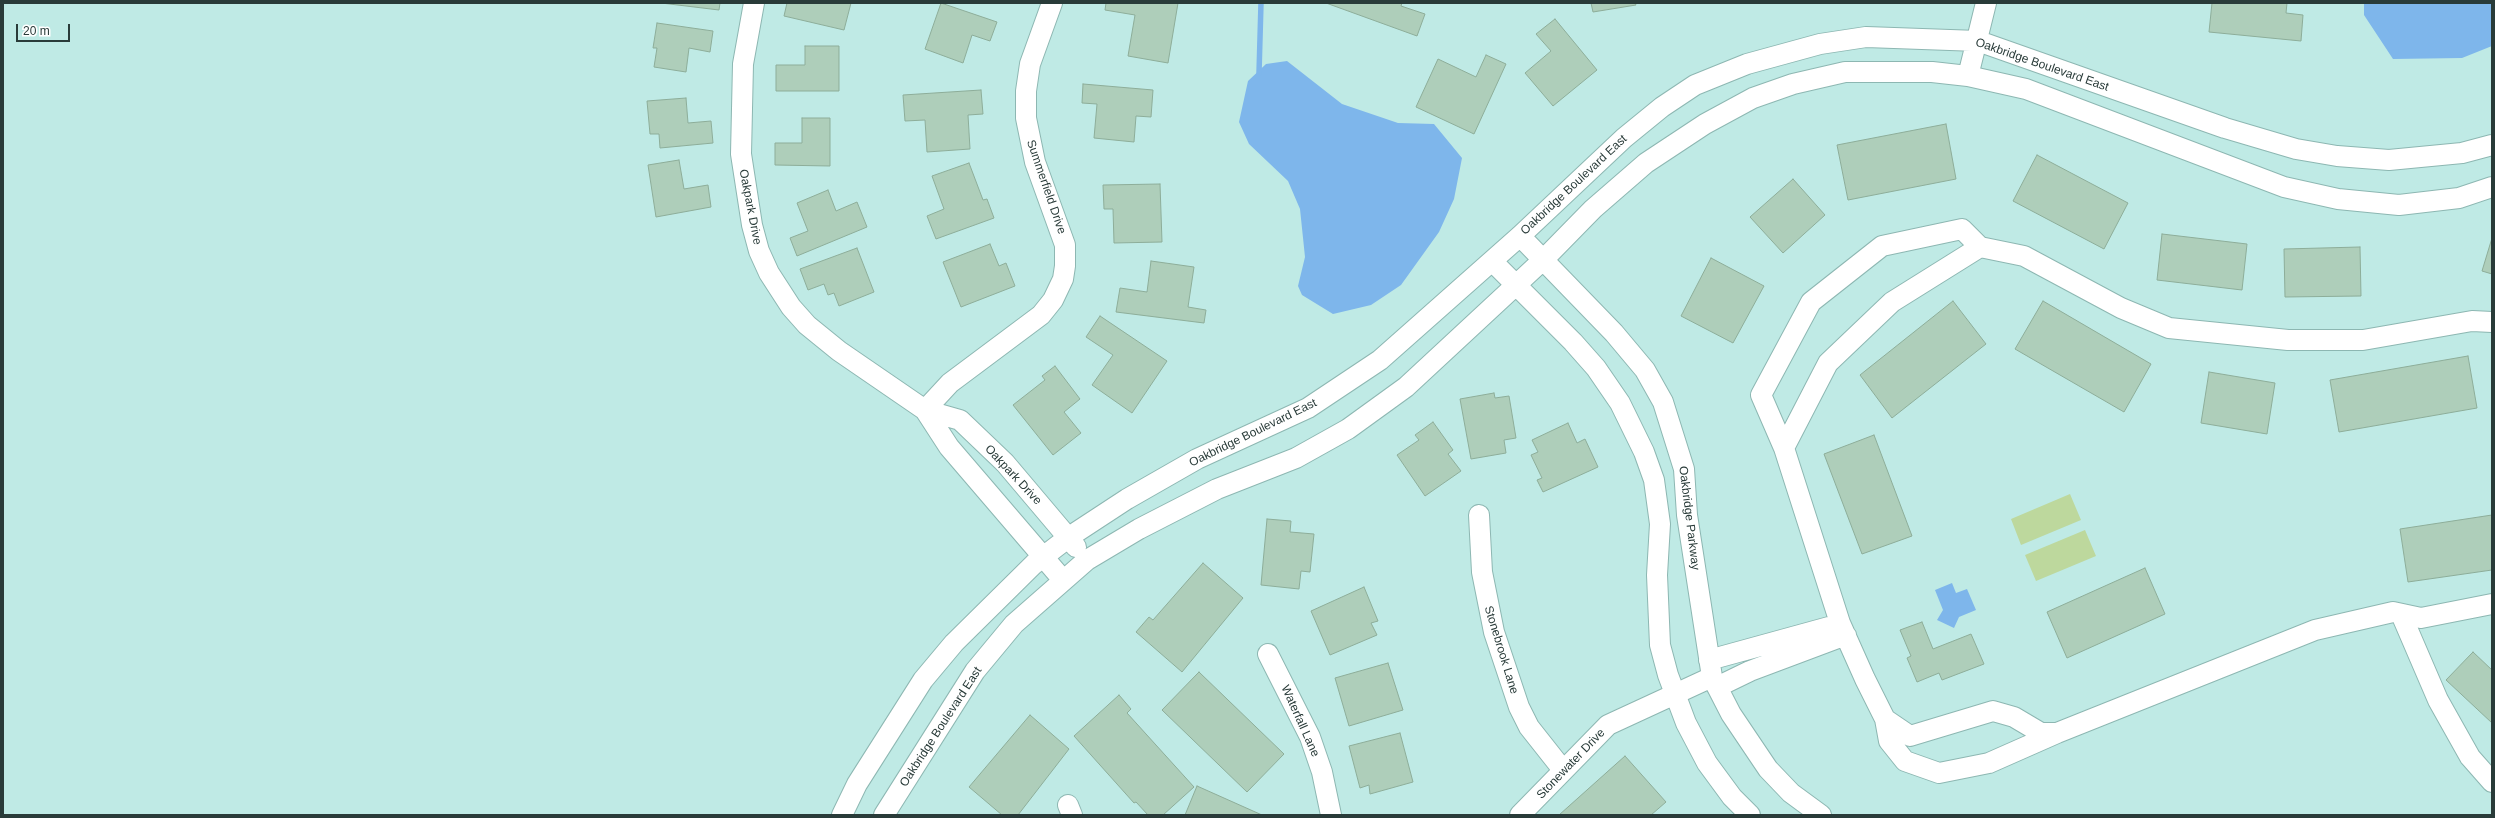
<!DOCTYPE html>
<style>
body{margin:0}
#map{position:relative;width:2495px;height:818px;overflow:hidden;background:#bfeae5;font-family:Arial,sans-serif}
canvas{display:block}
.frame{position:absolute;inset:0;border:4px solid #293b39;pointer-events:none}
.scale{position:absolute;left:16px;top:24px;width:54px;height:18px;box-sizing:border-box;border:2px solid #293b39;border-top:0;padding-left:5px;font-size:12px;line-height:14px;white-space:nowrap;color:#293b39;-webkit-text-stroke:3px #fff;paint-order:stroke}
</style>
<div id="map">
<canvas width="2495" height="818"></canvas>
<div class="frame"></div>
<div class="scale">20 m</div>
</div>
<script>
const ctx = document.querySelector('canvas').getContext('2d');
ctx.lineJoin = 'round';
function paint(path, color) {
  ctx.fillStyle = color;
  ctx.fill(path, 'evenodd');
}
function shape(rows) {
  const path = new Path2D();
  for (const r of rows) {
    path.moveTo(r[0], r[1]);
    for (let i = 2; i < r.length; i += 2) path.lineTo(r[i], r[i + 1]);
  }
  return path;
}
function strokePath(path, color, width, dash) {
  ctx.strokeStyle = color;
  ctx.lineWidth = width;
  ctx.lineCap = dash ? 'butt' : 'round';
  ctx.setLineDash(dash || []);
  ctx.stroke(path);
}
function label(font, color, halo, rows, align = 'center') {
  ctx.font = font + ' Arial,sans-serif';
  ctx.lineWidth = 3.5;
  ctx.setLineDash([]);
  ctx.textBaseline = 'middle';
  ctx.strokeStyle = halo;
  ctx.fillStyle = color;
  for (const [text, x, y, turn = 0] of rows) {
    ctx.save();
    ctx.translate(x, y);
    ctx.rotate((+turn || 0) * Math.PI / 180);
    ctx.textAlign = isNaN(turn) ? turn : align;
    if (halo) ctx.strokeText(text, 0, 0);
    ctx.fillText(text, 0, 0);
    ctx.restore();
  }
}
paint(shape([
 [2070,494,2081,520,2021,545,2011,519],
 [2085,530,2096,556,2036,581,2025,555]
]), '#bdd89d');
paint(shape([
 [2364,3,2492,3,2492,46,2462,58,2393,59,2364,15],
 [1287,61,1342,104,1398,123,1434,124,1462,158,1454,199,1439,232,1401,285,1371,305,1333,314,1302,295,1298,286,1305,257,1300,209,1288,181,1249,144,1239,122,1248,81,1266,64],
 [1952,583,1956,593,1967,589,1976,610,1959,617,1954,628,1937,620,1943,610,1935,590]
]), '#7eb6eb');
strokePath(shape([
 [1259,73,1261,3]
]), '#7eb6eb', 5.5);
const building = shape([
 [661,3,720,3,719,10,661,3],
 [787,3,851,3,844,30,784,16,787,3],
 [941,3,997,22,990,41,972,35,963,63,925,49,941,3],
 [1106,3,1178,3,1168,63,1128,56,1135,15,1105,10,1106,3],
 [1326,3,1402,3,1401,6,1425,14,1417,36,1326,3],
 [1591,3,1635,3,1636,5,1593,12,1591,3],
 [2212,3,2287,3,2286,13,2303,15,2301,41,2209,32,2212,3],
 [1555,19,1597,70,1553,106,1525,73,1551,51,1536,34,1555,19],
 [657,23,713,31,710,52,689,48,686,72,654,67,657,48,653,48,657,23],
 [805,46,839,46,839,91,776,91,776,65,805,65,805,46],
 [1486,55,1506,64,1474,134,1416,107,1438,59,1476,77,1486,55],
 [1083,84,1153,90,1151,117,1136,116,1134,142,1094,138,1097,104,1082,103,1083,84],
 [981,90,983,114,968,115,970,149,927,152,925,120,905,121,903,95,981,90],
 [686,98,688,123,711,121,713,143,660,148,659,134,650,134,647,101,686,98],
 [802,118,830,118,830,166,775,165,775,143,802,143,802,118],
 [1946,124,1956,179,1848,200,1837,145,1946,124],
 [2037,155,2128,203,2104,249,2013,201,2037,155],
 [679,160,684,189,708,185,711,207,656,217,648,165,679,160],
 [969,163,983,200,987,199,994,218,936,239,927,216,944,209,932,176,969,163],
 [1793,179,1825,215,1783,253,1750,217,1793,179],
 [1160,184,1162,242,1114,243,1113,209,1104,209,1103,185,1160,184],
 [828,190,836,211,857,202,867,227,797,256,790,238,808,231,797,203,828,190],
 [2162,234,2247,244,2242,290,2157,280,2162,234],
 [2492,238,2492,274,2482,271,2492,238],
 [990,244,999,266,1006,263,1015,286,961,307,943,262,990,244],
 [2360,247,2361,296,2285,297,2284,249,2360,247],
 [857,248,874,292,839,306,834,293,828,295,824,284,808,290,800,269,857,248],
 [1711,258,1764,286,1733,343,1681,316,1711,258],
 [1151,261,1194,267,1188,307,1206,310,1204,323,1116,312,1120,288,1147,292,1151,261],
 [1953,301,1986,344,1892,418,1860,375,1953,301],
 [2043,301,2151,364,2124,412,2015,349,2043,301],
 [1100,316,1167,361,1132,413,1092,385,1113,355,1086,337,1100,316],
 [2468,356,2477,408,2339,432,2330,380,2468,356],
 [1055,366,1080,399,1064,412,1081,433,1053,455,1013,405,1045,380,1042,376,1055,366],
 [2209,372,2275,383,2267,434,2201,423,2209,372],
 [1494,393,1495,398,1509,396,1516,438,1504,440,1506,453,1471,459,1460,399,1494,393],
 [1433,422,1453,450,1448,454,1461,471,1425,496,1397,455,1419,440,1415,435,1433,422],
 [1568,423,1577,443,1585,439,1598,467,1543,492,1537,480,1542,478,1531,455,1538,452,1532,440,1568,423],
 [1874,435,1912,536,1862,554,1824,454,1874,435],
 [2492,515,2492,570,2408,582,2400,529,2492,515],
 [1267,519,1291,521,1290,532,1314,534,1310,572,1301,571,1299,589,1261,585,1267,519],
 [1203,563,1243,598,1182,672,1136,632,1149,617,1153,620,1203,563],
 [2145,568,2165,614,2067,658,2047,612,2145,568],
 [1364,587,1378,621,1371,623,1377,635,1330,655,1311,611,1364,587],
 [1922,622,1933,649,1971,634,1984,664,1942,680,1939,673,1917,682,1907,658,1911,656,1900,630,1922,622],
 [2473,652,2492,670,2492,723,2446,680,2473,652],
 [1388,663,1403,710,1349,726,1335,678,1388,663],
 [1199,672,1284,754,1247,792,1162,710,1199,672],
 [1119,695,1131,709,1127,713,1194,787,1163,815,1148,815,1136,802,1134,803,1074,736,1119,695],
 [1030,715,1069,749,1018,815,1002,815,969,787,1030,715],
 [1400,733,1413,782,1370,794,1369,785,1360,788,1349,746,1400,733],
 [1625,756,1666,802,1651,815,1559,815,1625,756],
 [1197,786,1262,815,1185,815,1197,786]
]);
paint(building, '#aeceba');
strokePath(building, '#8dad99', 1);
const minor = shape([
 [754,3,743,64,741,154,752,225,759,251,769,273,791,307,807,325,839,351,925,410,960,420,1005,463,1076,547],
 [1968,76,1986,3],
 [1520,236,1614,333,1645,370,1663,402,1684,469,1687,515,1712,677,1731,714,1768,769,1791,793,1821,815],
 [1492,261,1573,342,1596,368,1620,403,1644,452,1654,480,1660,524,1657,575,1660,645,1668,675,1686,723,1707,763,1732,797,1750,815],
 [2492,322,2472,321,2363,340,2288,340,2169,328,2121,308,2024,256,1980,247,1962,229,1882,246,1811,302,1761,395,1784,448,1840,623,1865,679,1885,719,1910,736,1993,711,2014,717,2041,733,2057,733,2315,630,2393,612,2421,618,2492,604],
 [925,410,950,383,1041,315,1053,300,1063,279,1065,266,1065,245,1035,162,1026,118,1026,91,1030,64,1052,3],
 [925,410,949,447,1063,580],
 [1784,448,1828,363,1892,302,1980,247],
 [1479,515,1482,572,1494,632,1519,707,1529,727,1563,770],
 [2401,614,2438,700,2470,757,2492,782],
 [1268,654,1310,737,1322,772,1331,815],
 [1709,660,1829,627],
 [1717,687,1750,671,1846,635],
 [1885,719,1889,741,1905,761,1939,773,1989,763,2057,733],
 [1068,805,1072,815],
 [842,815,857,784,923,680,954,643,1034,564,1069,537,1127,499,1197,459,1308,408,1380,360,1520,236,1624,138,1662,107,1695,85,1747,64,1820,44,1866,37,1978,41,2225,128,2296,149,2337,156,2389,160,2462,153,2492,145],
 [884,815,975,671,1014,624,1087,560,1139,529,1217,489,1296,458,1348,429,1406,387,1544,259,1593,209,1646,163,1705,124,1753,98,1793,84,1845,72,1932,72,1968,76,2026,89,2284,187,2338,199,2399,205,2459,198,2492,187],
 [1520,815,1608,725,1712,677]
]);
strokePath(minor, '#8db7b2', 22);
strokePath(minor, '#fff', 20);
label('12px', '#293b39', '#fff', [
 ["Oakbridge Boulevard East",2042,65,19],
 ["Oakbridge Boulevard East",1574,185,-43],
 ["Summerfield Drive",1046,187,71],
 ["Oakpark Drive",750,207,79],
 ["Oakbridge Boulevard East",1253,433,-26],
 ["Oakpark Drive",1013,475,47],
 ["Oakbridge Parkway",1689,518,83],
 ["Stonebrook Lane",1501,650,73],
 ["Waterfall Lane",1300,721,66],
 ["Oakbridge Boulevard East",941,727,-57],
 ["Stonewater Drive",1571,764,-46]
]);
</script>
